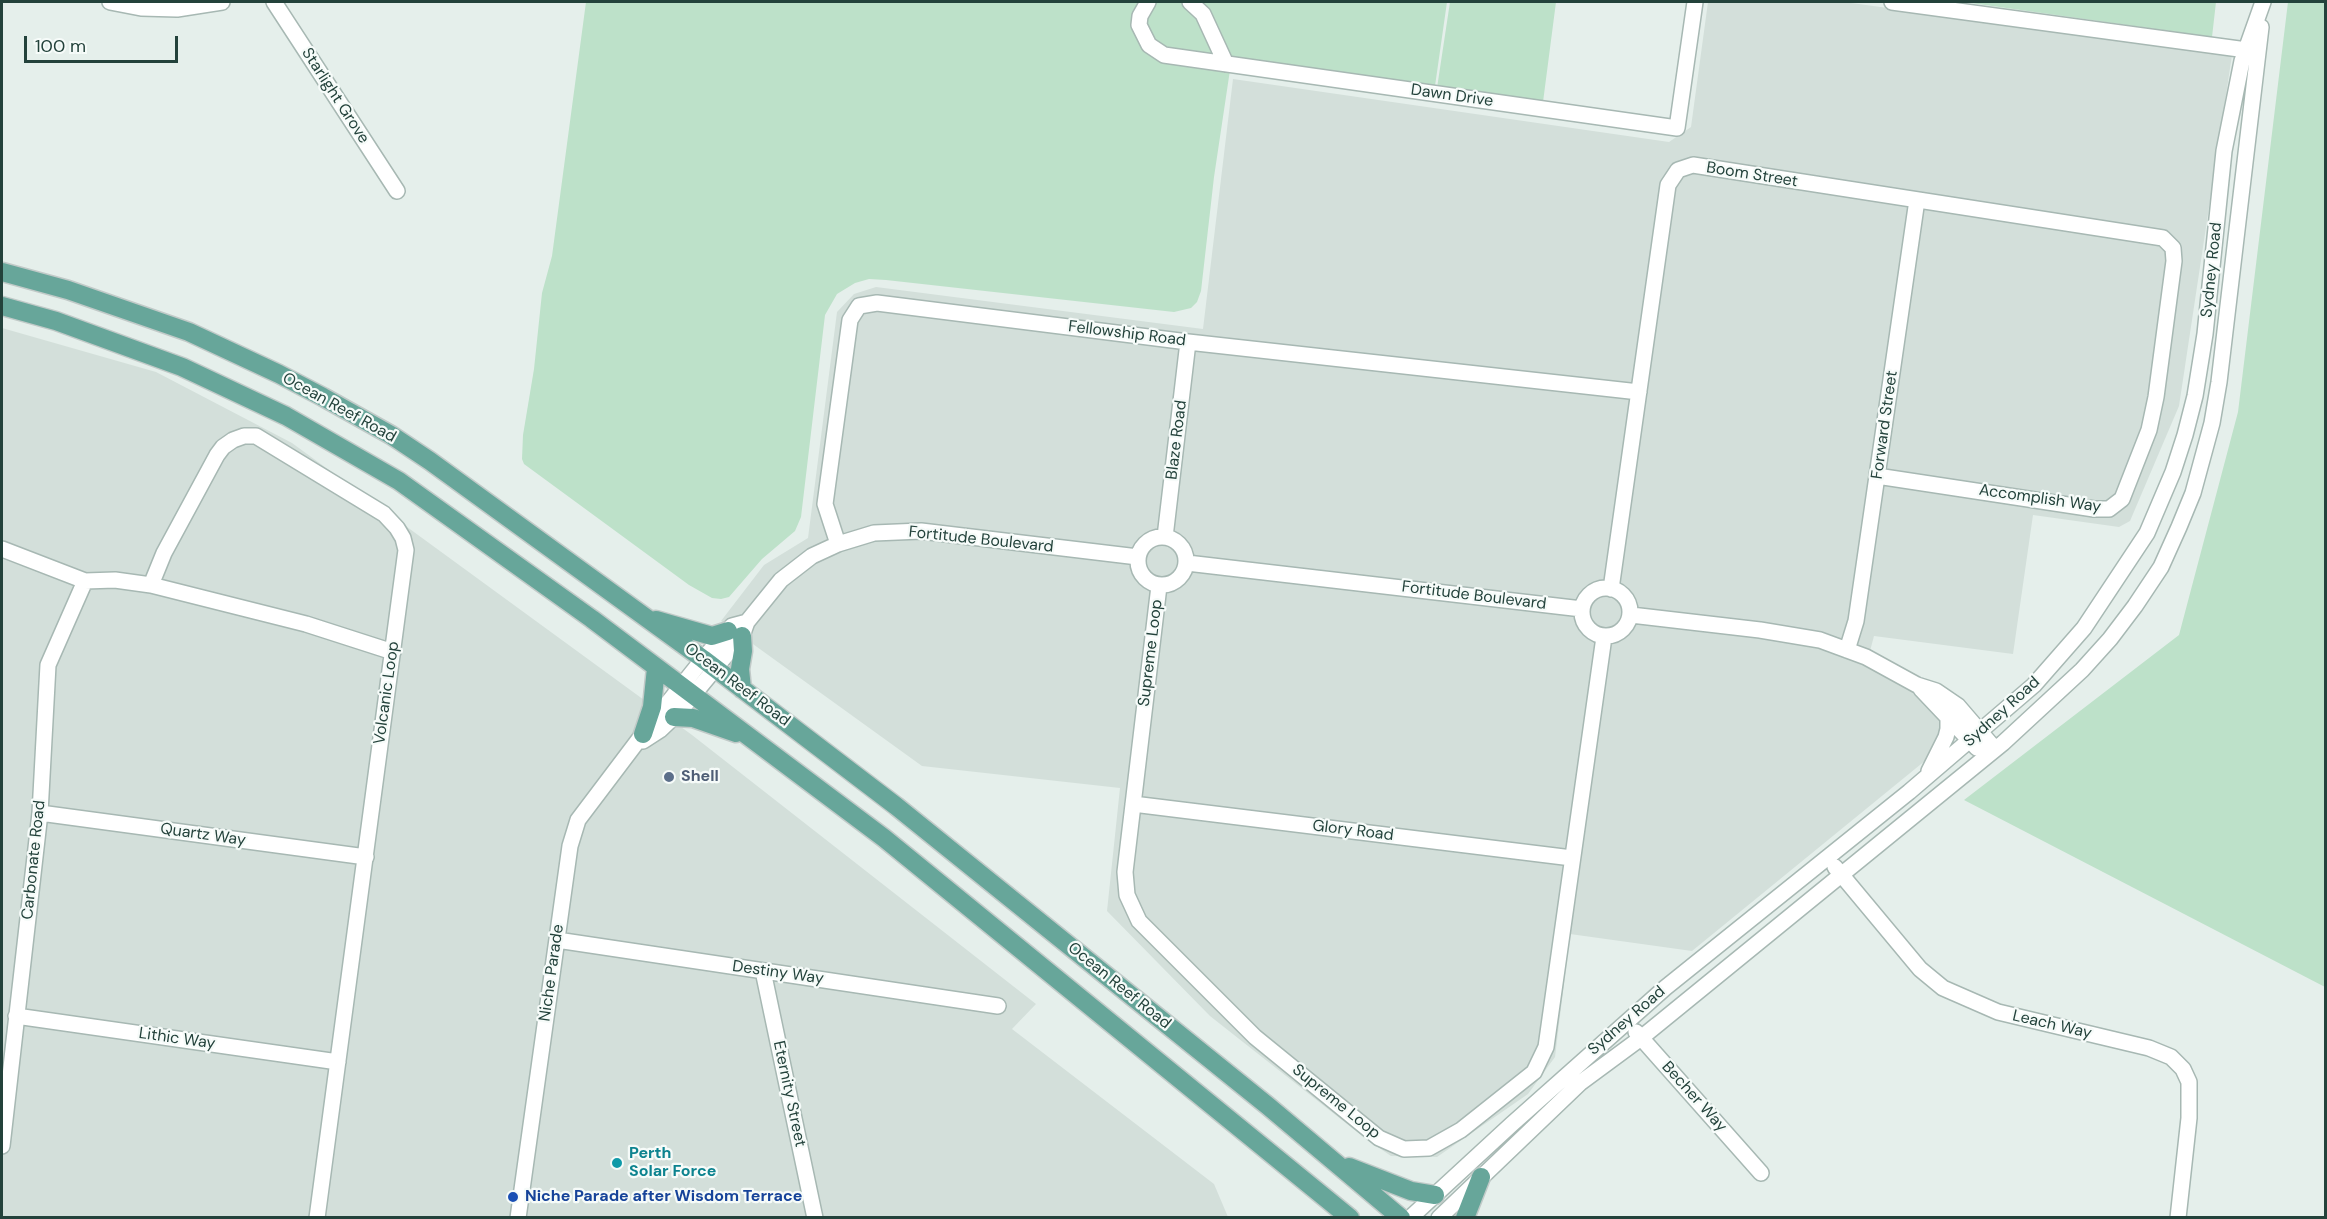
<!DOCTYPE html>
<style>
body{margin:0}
#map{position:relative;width:2327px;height:1219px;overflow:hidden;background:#e5efeb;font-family:"DM Sans",sans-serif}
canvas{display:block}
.frame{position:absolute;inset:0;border:3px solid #23423b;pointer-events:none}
.scale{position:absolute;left:24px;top:36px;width:154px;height:27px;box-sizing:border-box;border:3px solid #23423b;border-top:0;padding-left:8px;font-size:18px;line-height:21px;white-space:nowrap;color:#23423b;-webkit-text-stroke:4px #f6fbf9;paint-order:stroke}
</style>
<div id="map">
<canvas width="2327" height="1219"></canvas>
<div class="frame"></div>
<div class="scale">100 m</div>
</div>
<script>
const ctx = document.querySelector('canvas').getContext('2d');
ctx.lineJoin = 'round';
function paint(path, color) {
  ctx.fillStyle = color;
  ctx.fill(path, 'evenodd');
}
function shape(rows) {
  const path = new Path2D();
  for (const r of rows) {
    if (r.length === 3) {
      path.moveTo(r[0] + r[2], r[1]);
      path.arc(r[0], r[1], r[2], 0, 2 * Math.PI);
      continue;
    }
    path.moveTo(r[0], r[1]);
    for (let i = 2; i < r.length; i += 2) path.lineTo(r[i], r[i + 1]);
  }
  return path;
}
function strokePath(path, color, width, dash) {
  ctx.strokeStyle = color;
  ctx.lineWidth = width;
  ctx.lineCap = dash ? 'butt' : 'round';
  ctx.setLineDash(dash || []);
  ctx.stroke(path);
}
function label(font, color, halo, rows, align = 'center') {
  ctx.font = font + ' "DM Sans",sans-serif';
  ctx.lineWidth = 4.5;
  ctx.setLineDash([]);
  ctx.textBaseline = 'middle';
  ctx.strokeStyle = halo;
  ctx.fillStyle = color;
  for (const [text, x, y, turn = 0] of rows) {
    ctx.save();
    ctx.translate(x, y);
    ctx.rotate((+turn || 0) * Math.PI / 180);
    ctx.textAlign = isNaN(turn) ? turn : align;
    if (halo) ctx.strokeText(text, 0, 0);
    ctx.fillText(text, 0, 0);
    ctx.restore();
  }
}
paint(shape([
 [1708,2,1844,2,2232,55,2179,406,2130,521,2119,527,2033,515,2013,654,1874,636,1870,651,1975,720,1692,951,1570,934,1555,1057,1528,1094,1437,1157,1391,1156,1366,1139,1210,1016,1107,911,1120,788,922,766,721,621,764,565,808,538,837,312,854,294,876,287,1203,329,1233,79,1669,142,1691,127],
 [2,328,156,372,292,443,692,735,1036,1004,1012,1029,1214,1184,1228,1217,2,1217]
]), '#d3dfda');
paint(shape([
 [586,2,1447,2,1433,100,1230,70,1214,177,1201,291,1197,302,1191,308,1174,312,886,280,869,279,855,283,837,294,825,315,801,517,795,531,762,559,729,597,721,599,712,598,689,585,524,464,522,459,523,435,534,369,542,293,552,256],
 [1450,2,1556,2,1543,102,1437,88],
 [1964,2,2216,2,2212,37],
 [2288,2,2326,2,2325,987,1964,800,2179,635,2238,412]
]), '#bde1c9');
const minor = shape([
 [110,2,141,8,177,9,222,2],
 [274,2,397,191],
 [1148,2,1140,16,1139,25,1149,45,1164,55,1677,128,1695,2],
 [1190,2,1203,14,1226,64],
 [1892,2,2254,51],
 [1162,561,24],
 [1165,537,1188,342],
 [838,544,825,504,850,320,859,306,877,303,1188,342,1639,392],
 [2,549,85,581,115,580,151,585,306,624,393,652],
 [1187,563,1582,609],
 [151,585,164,553,217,455,223,447,233,440,244,436,256,436,384,514,397,528,403,538,406,550,317,1218],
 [1159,586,1125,872,1127,895,1139,921,1255,1037,1379,1138,1404,1149,1429,1148,1461,1130,1534,1072,1546,1047,1604,637],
 [1606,612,24],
 [1611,589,1668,185,1678,170,1693,165,2163,238,2173,248,2174,261,2156,397,2149,430,2122,499,2109,509,2094,509,1877,476],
 [1631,615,1760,630,1820,640,1866,657,1917,685,1936,691,1958,706,1995,749],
 [1847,650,1856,621,1917,200],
 [1921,689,1977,748],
 [643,741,660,730,680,711,742,636,747,622,781,580,812,556,838,544,874,533,921,531,1138,557],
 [1929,771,1946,737,1948,729,1948,716],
 [1133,804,1572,858],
 [40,813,366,857],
 [1835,867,1920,969,1943,988,1998,1012,2149,1048,2171,1057,2183,1069,2189,1082,2189,1118,2178,1218],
 [557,940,998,1006],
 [763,971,815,1218],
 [16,1016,338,1062],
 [1636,1032,1761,1173],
 [2,1146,40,813,48,665,85,581],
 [518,1218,570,846,578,820,643,734,703,659,732,626,747,622],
 [1410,1218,1512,1124,1665,988,1909,792,2034,685,2084,628,2147,533,2173,472,2185,435,2195,396,2205,334,2224,151,2242,61,2263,2],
 [1439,1218,1580,1083,1641,1038,2003,743,2082,670,2110,639,2135,606,2161,567,2179,527,2193,493,2212,423,2219,382,2261,27]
]);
const major = shape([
 [2,272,68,290,189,332,279,374,323,397,391,435,430,461,703,659,896,806,1268,1106,1401,1218],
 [2,306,56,321,182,367,286,416,399,481,592,619,884,838,1350,1218],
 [656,620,712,636,728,631],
 [742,689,740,669,743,651,742,636],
 [674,717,693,718,736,733],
 [643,734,652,707,656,668],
 [1349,1167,1411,1191,1435,1195],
 [1465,1218,1481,1177]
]);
strokePath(minor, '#a7b8b3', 18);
strokePath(major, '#c1cac8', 21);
strokePath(minor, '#fff', 15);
strokePath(major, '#67a69a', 18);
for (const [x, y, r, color] of [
 [669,777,6,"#5c6f8a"],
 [617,1163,6,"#0f9aa8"],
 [513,1197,6,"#1a4fb4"]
]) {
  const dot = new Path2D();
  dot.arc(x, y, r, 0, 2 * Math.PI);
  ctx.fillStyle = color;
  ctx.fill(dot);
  strokePath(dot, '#f6fbf9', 2);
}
label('16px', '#23423b', '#f6fbf9', [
 ["Starlight Grove",335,96,57],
 ["Dawn Drive",1452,96,8],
 ["Boom Street",1752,175,9],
 ["Sydney Road",2212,270,-84],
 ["Fellowship Road",1127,334,7],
 ["Ocean Reef Road",339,408,29],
 ["Forward Street",1885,425,-82],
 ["Blaze Road",1177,440,-83],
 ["Accomplish Way",2040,499,8],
 ["Fortitude Boulevard",981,540,6],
 ["Fortitude Boulevard",1474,596,7],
 ["Supreme Loop",1151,653,-83],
 ["Ocean Reef Road",737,685,37],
 ["Volcanic Loop",387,693,-82],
 ["Sydney Road",2002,712,-42],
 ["Glory Road",1353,831,7],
 ["Quartz Way",203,835,8],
 ["Carbonate Road",34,860,-84],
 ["Niche Parade",552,973,-82],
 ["Destiny Way",778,973,8],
 ["Ocean Reef Road",1119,986,39],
 ["Sydney Road",1627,1021,-41],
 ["Leach Way",2052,1025,13],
 ["Lithic Way",177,1039,8],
 ["Eternity Street",789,1094,78],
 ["Becher Way",1694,1097,48],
 ["Supreme Loop",1336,1102,39]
]);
label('bold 16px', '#4e5e75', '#f6fbf9', [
 ["Shell",681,777]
], 'left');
label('bold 16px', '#0d838f', '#f6fbf9', [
 ["Perth",629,1154],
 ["Solar Force",629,1172]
], 'left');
label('bold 16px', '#164399', '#f6fbf9', [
 ["Niche Parade after Wisdom Terrace",525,1197]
], 'left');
</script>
